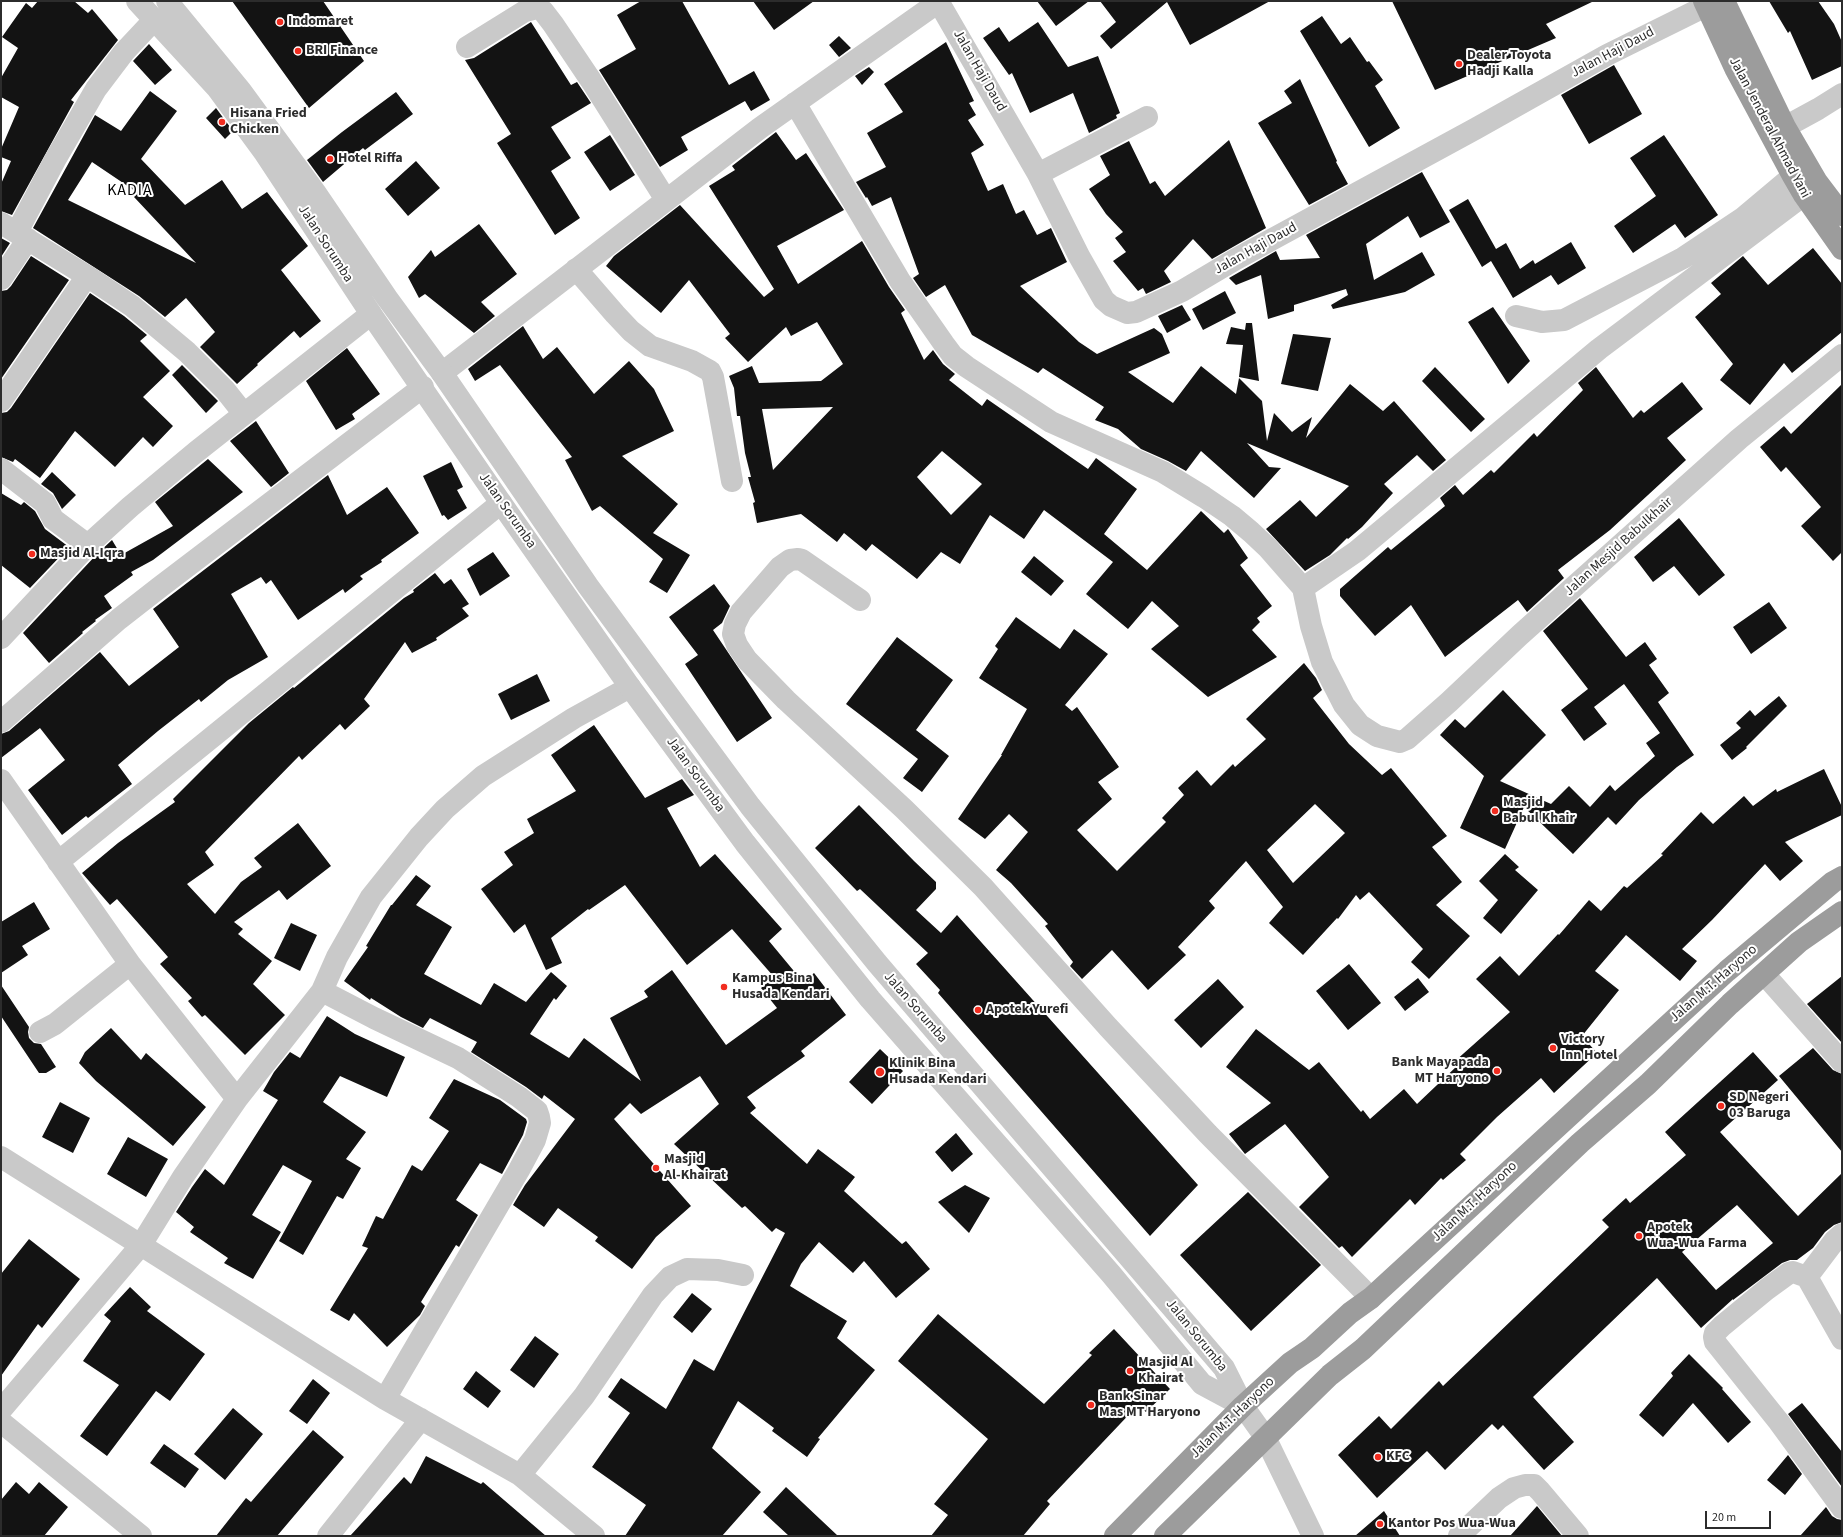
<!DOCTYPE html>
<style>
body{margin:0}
#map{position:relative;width:1843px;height:1537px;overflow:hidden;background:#fff;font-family:"Source Sans 3",sans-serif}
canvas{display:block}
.frame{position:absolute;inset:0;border:2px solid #2c2c2c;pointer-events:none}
.scale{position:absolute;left:1705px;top:1511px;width:66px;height:18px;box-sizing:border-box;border:2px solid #2c2c2c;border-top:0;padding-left:5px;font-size:12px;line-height:14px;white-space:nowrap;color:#2c2c2c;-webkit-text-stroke:3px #fff;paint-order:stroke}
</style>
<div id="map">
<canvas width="1843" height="1537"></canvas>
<div class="frame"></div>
<div class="scale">20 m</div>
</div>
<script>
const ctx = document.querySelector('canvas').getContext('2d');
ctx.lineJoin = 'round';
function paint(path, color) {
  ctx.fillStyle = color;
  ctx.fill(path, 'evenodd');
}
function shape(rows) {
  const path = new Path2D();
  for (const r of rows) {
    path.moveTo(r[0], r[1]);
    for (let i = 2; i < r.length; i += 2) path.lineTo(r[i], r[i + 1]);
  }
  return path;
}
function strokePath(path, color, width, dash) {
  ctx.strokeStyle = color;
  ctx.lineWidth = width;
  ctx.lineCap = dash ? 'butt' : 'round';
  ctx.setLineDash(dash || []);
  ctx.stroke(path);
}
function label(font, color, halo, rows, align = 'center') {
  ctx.font = font + ' "Source Sans 3",sans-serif';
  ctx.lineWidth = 4;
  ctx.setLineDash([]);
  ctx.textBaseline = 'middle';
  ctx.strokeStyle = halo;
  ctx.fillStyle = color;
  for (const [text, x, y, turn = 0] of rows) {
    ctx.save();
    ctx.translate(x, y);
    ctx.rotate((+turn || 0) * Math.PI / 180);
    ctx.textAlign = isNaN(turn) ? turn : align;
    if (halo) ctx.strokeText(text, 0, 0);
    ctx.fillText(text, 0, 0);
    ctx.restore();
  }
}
paint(shape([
 [38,1,74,1,88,13,92,9,118,40,71,100,74,102,12,215,1,211,1,184,11,161,1,157,1,149,19,107,1,97,1,78,18,48,2,37,26,3,32,8],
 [232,1,323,1,364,61,309,108],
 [641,1,682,1,729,85,754,71,770,100,751,111,745,101,681,137,688,150,660,167,599,70,636,49,617,15],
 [753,1,814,1,774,30],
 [1037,1,1089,1,1056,26],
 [1100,1,1270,1,1190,45,1167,2,1111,49,1100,36,1116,22],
 [1392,1,1594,1,1546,24,1556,38,1435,90],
 [1769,1,1818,1,1834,24,1842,42,1842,66,1812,80,1790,31,1788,33],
 [1322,16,1341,44,1350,37,1367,62,1369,61,1383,80,1375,86,1400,128,1369,147,1300,31],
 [531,22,571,85,577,82,591,103,551,127,571,158,551,171,580,218,555,235,497,143,511,134,465,60,474,58],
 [1038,22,1068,67,1098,56,1120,113,1116,115,1117,118,1089,133,1073,93,1030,113,1012,73,1009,75,983,38,999,27,1009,42],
 [839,36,851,48,839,57,829,45],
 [946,42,974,101,969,103,976,115,968,120,984,145,971,153,988,191,1003,184,1016,214,1024,210,1037,235,1051,228,1067,262,1020,286,1079,342,1097,354,1154,328,1162,334,1170,353,1128,372,1173,403,1201,366,1236,394,1239,378,1262,401,1267,441,1274,413,1292,432,1312,417,1306,438,1350,384,1383,411,1394,401,1446,460,1433,471,1417,455,1384,484,1393,493,1362,527,1348,539,1347,538,1330,555,1305,571,1266,529,1300,500,1316,517,1349,486,1247,443,1269,467,1281,468,1254,498,1201,451,1186,471,1168,461,1141,449,1118,429,1095,420,1104,407,1043,368,1038,373,972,335,945,285,926,297,913,278,919,274,891,197,872,206,867,197,866,198,856,182,886,167,867,133,903,112,884,84],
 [149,44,172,70,155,85,133,61],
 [1614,65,1642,114,1589,144,1561,95],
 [869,67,874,72,862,85,855,76],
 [1300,79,1337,161,1336,162,1348,184,1309,205,1258,123,1292,103,1284,91],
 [150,91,177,111,141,159,185,205,222,180,242,209,267,192,308,246,281,270,321,321,300,338,294,331,257,364,258,365,237,384,200,347,215,332,186,298,165,317,139,296,33,228,95,115,121,131],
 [92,162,138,193,134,197,196,263,68,200],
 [396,92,413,114,365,150,363,148,323,182,307,160,342,132],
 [216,108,233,131,225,139,206,118],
 [776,132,796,160,806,153,844,210,777,246,798,284,862,241,889,287,905,310,901,313,924,360,933,350,943,364,955,374,949,380,982,406,987,399,1088,469,1096,458,1137,489,1104,534,1147,570,1201,511,1224,533,1228,529,1248,558,1240,565,1272,606,1257,618,1260,622,1252,630,1277,657,1208,697,1151,649,1179,626,1152,601,1128,629,1086,594,1113,562,1044,510,1024,539,990,515,960,564,941,552,917,579,872,544,866,551,844,533,837,542,801,514,757,523,753,503,755,502,748,477,751,477,745,453,740,416,737,416,734,388,729,376,752,366,759,383,821,381,843,364,817,322,791,336,786,327,748,362,725,338,730,334,689,280,661,313,606,266,614,256,680,205,764,297,774,289,709,186,735,170,732,166],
 [833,407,773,470,762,409],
 [942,451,982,484,951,515,917,477],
 [610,135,635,175,610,191,584,152],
 [1664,135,1718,215,1685,238,1675,224,1633,253,1614,226,1656,196,1630,158],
 [1229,140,1266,228,1212,259,1193,239,1164,271,1171,282,1146,294,1143,288,1138,291,1113,261,1126,252,1115,238,1123,232,1106,214,1089,189,1110,175,1100,156,1129,141,1150,184,1155,181,1165,196],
 [416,161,440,188,408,216,385,189],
 [1422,172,1450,222,1420,238,1408,216,1366,244,1374,280,1422,252,1435,275,1405,292,1333,309,1331,305,1348,295,1346,289,1294,305,1294,311,1268,319,1261,275,1236,285,1229,278,1276,251,1280,260,1320,258,1306,235],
 [1468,199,1496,249,1506,243,1520,269,1533,260,1535,264,1571,242,1586,268,1558,285,1551,275,1513,298,1491,261,1482,267,1449,210],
 [479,224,517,274,481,302,495,316,474,333,425,294,419,298,408,277,431,250,435,257],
 [1,238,10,243,1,257],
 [1813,248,1842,284,1842,332,1792,373,1784,363,1750,405,1720,380,1733,364,1695,317,1721,294,1711,283,1743,256,1768,285],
 [31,256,69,280,1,379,1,291,7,290,11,286],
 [1225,291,1236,313,1203,330,1192,309],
 [90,293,124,316,147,335,140,341,170,371,143,397,173,426,153,447,143,437,115,467,75,431,40,478,15,459,13,462,1,457,1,413,7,412,11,408],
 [1182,305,1191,320,1167,333,1158,316],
 [1493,307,1530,361,1508,384,1468,322],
 [1246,323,1252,323,1259,381,1239,377,1243,345,1226,344,1231,327,1245,330],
 [523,326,543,359,557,347,594,394,629,361,654,389,674,431,622,456,678,504,653,533,690,555,667,593,649,582,663,559,600,506,592,511,565,460,572,457,500,365,475,381,468,369],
 [1293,334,1331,338,1318,391,1281,384],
 [347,348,380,394,352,414,355,419,336,430,306,381],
 [182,365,218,401,206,413,172,375],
 [1435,367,1485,419,1471,432,1422,381],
 [1596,367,1633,418,1641,410,1644,413,1682,382,1703,409,1667,438,1686,460,1610,530,1558,570,1564,578,1527,612,1518,600,1445,657,1411,605,1375,636,1340,596,1340,589,1388,547,1391,550,1445,506,1440,498,1455,485,1463,495,1491,470,1494,473,1534,433,1537,437,1583,390,1578,383],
 [1842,384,1842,552,1833,561,1801,526,1821,507,1786,467,1781,472,1760,447,1784,426,1791,434],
 [256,421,289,473,271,487,230,441],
 [208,459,243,492,153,560,131,572,133,575,104,596,112,608,95,620,96,621,82,632,83,633,49,663,23,633,97,554,112,540,121,555,173,526,155,502],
 [451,462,463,487,457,490,467,508,448,520,444,515,442,516,423,476],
 [52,472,76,495,62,509,53,493,41,484],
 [328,475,347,515,387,487,419,533,381,560,382,562,360,576,363,579,345,593,343,589,298,620,271,580,266,584,261,577,231,594,268,657,228,680,201,702,199,699,158,731,118,765,132,784,88,818,86,816,62,835,28,790,65,760,40,728,1,758,1,734,9,731,100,652,129,686,179,647,153,609],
 [1,493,21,505,24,502,35,511,45,529,69,547,30,588,1,565],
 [1679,518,1725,575,1699,596,1674,566,1653,582,1634,557],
 [493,552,510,576,480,596,467,569],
 [1034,556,1064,581,1051,596,1021,572],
 [435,573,444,584,451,579,469,604,462,608,469,616,436,638,437,640,412,653,405,642,364,699,370,706,345,730,340,724,302,760,299,756,205,852,214,865,187,884,215,914,241,882,262,867,254,858,298,823,331,866,287,900,279,890,234,922,243,929,238,934,272,961,253,984,285,1015,245,1055,205,1015,202,1017,188,1001,192,998,160,964,168,957,117,899,110,905,82,873,118,843,175,802,173,799,249,723,293,687,294,688,404,598,414,592,413,590],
 [714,584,730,606,722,623,713,630,772,718,737,742,685,664,698,655,669,617],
 [1580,598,1626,657,1645,642,1657,659,1649,665,1669,693,1658,702,1694,755,1677,767,1639,800,1616,825,1608,817,1573,854,1524,807,1505,849,1460,828,1484,776,1440,735,1455,719,1465,728,1503,690,1546,735,1500,781,1551,804,1569,786,1590,807,1610,785,1615,791,1655,756,1646,743,1660,733,1624,684,1594,707,1607,724,1584,741,1561,710,1588,689,1543,631],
 [1769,602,1787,628,1751,654,1733,627],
 [1016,617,1060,649,1074,629,1108,654,1065,705,1072,711,1077,707,1119,767,1098,782,1112,799,1077,830,1117,871,1166,822,1162,818,1184,795,1178,788,1197,770,1211,786,1233,764,1235,767,1266,739,1246,719,1304,663,1316,678,1322,690,1313,698,1349,744,1382,775,1391,768,1447,836,1432,847,1462,882,1436,905,1470,936,1429,979,1411,962,1423,949,1369,892,1360,900,1356,895,1338,919,1337,918,1303,955,1269,923,1283,907,1246,861,1209,901,1215,908,1178,947,1186,955,1148,990,1112,950,1082,979,1070,966,1073,962,1045,926,1048,924,1011,883,996,870,1028,832,1009,814,985,839,958,819,1002,755,1001,755,1027,709,979,678,998,649,995,646],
 [1315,804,1345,833,1293,883,1267,850],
 [897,637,953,680,916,730,949,756,922,792,903,778,918,759,846,704],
 [537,674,550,701,511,720,498,694],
 [1779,696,1787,706,1746,747,1747,748,1732,760,1720,745,1741,728,1736,723,1750,710,1755,716],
 [594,725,645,798,682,779,694,795,667,808,700,867,715,854,782,929,769,941,803,982,814,973,846,1015,801,1051,805,1056,747,1097,756,1108,750,1113,807,1164,818,1149,855,1177,844,1191,902,1244,906,1241,930,1269,896,1298,864,1261,853,1273,819,1242,801,1264,790,1286,847,1321,837,1338,875,1370,818,1438,820,1439,807,1457,772,1431,774,1428,738,1401,712,1448,761,1492,722,1536,625,1536,646,1505,592,1467,630,1413,608,1397,621,1378,666,1409,694,1359,714,1371,785,1233,776,1228,772,1232,745,1206,742,1208,674,1144,719,1104,700,1076,641,1114,630,1103,614,1119,691,1206,656,1237,632,1269,595,1241,598,1237,558,1208,544,1227,513,1205,525,1185,575,1119,544,1095,542,1099,526,1087,471,1052,477,1042,430,1018,423,1028,401,1017,371,998,370,1000,344,981,368,947,366,946,391,905,392,905,416,875,431,886,416,905,452,927,424,974,481,1005,494,983,526,1002,551,972,567,986,556,1000,554,998,530,1034,569,1058,584,1038,641,1081,610,1018,648,997,644,991,672,970,726,1045,777,1008,761,988,774,977,732,929,687,965,625,885,589,910,588,909,551,938,562,963,546,970,525,924,514,933,481,889,513,865,504,852,534,833,527,819,576,791,551,755],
 [1824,769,1842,807,1842,815,1785,842,1803,861,1780,881,1765,864,1712,920,1682,949,1697,961,1680,981,1626,935,1595,971,1619,990,1582,1036,1597,1053,1554,1093,1541,1078,1497,1117,1460,1154,1466,1160,1443,1180,1441,1178,1415,1205,1410,1199,1352,1257,1342,1246,1339,1248,1299,1207,1329,1177,1285,1124,1245,1154,1229,1134,1271,1103,1226,1067,1256,1029,1309,1070,1319,1062,1361,1112,1363,1110,1370,1119,1404,1089,1417,1104,1457,1066,1454,1062,1510,1012,1476,979,1500,956,1519,976,1558,934,1559,935,1589,900,1601,911,1624,886,1627,888,1663,855,1661,854,1701,812,1713,824,1744,796,1753,806,1776,789,1777,792],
 [859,805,914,861,936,882,936,889,916,910,941,933,957,915,1198,1185,1150,1236,938,993,940,990,916,964,928,953,860,889,857,891,815,848],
 [1505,854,1519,867,1515,870,1538,890,1501,934,1483,918,1498,900,1479,881],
 [34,902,50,929,22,946,28,955,1,973,1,922],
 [291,923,317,935,300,971,274,958],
 [1349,964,1381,1003,1348,1030,1316,991],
 [1842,976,1842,1043,1807,1004],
 [1418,978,1429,992,1405,1011,1394,997],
 [1218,979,1244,1007,1201,1048,1174,1020],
 [1,985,29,1027,28,1032,29,1038,34,1043,41,1044,56,1067,46,1073,39,1073,1,1016],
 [327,1016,355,1034,405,1057,387,1097,340,1076,323,1102,366,1132,346,1159,361,1168,343,1199,337,1196,303,1255,279,1241,312,1181,283,1165,252,1215,281,1232,253,1279,224,1263,228,1258,190,1232,194,1227,176,1212,192,1187,205,1169,224,1185,278,1100,263,1091,274,1072,290,1052,300,1058],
 [111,1028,141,1060,146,1053,206,1107,173,1146,96,1081,79,1063,85,1052],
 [1813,1048,1833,1070,1842,1074,1842,1152,1779,1076],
 [880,1049,903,1071,872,1104,849,1082],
 [1753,1052,1778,1080,1720,1132,1798,1216,1842,1173,1842,1222,1834,1225,1825,1232,1813,1248,1797,1260,1790,1260,1782,1263,1733,1300,1733,1299,1701,1328,1657,1278,1533,1397,1574,1442,1544,1470,1503,1425,1498,1430,1492,1424,1445,1470,1427,1451,1377,1498,1338,1455,1379,1416,1391,1429,1439,1381,1443,1386,1609,1227,1602,1220,1626,1198,1630,1203,1686,1155,1665,1132],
 [1737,1205,1773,1243,1716,1290,1682,1252],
 [454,1079,500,1100,526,1119,527,1122,523,1135,502,1174,480,1163,456,1200,478,1215,459,1247,456,1245,421,1302,425,1306,420,1315,387,1347,354,1313,349,1321,330,1310,368,1248,362,1246,376,1216,383,1219,412,1165,422,1171,449,1131,429,1118],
 [60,1102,90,1118,73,1153,42,1137],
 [956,1133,973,1154,952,1172,935,1152],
 [128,1137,168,1159,146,1197,107,1174],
 [965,1185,990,1198,969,1233,938,1202],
 [1248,1192,1321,1265,1251,1331,1180,1255],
 [29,1239,80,1279,42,1328,38,1324,1,1376,1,1274],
 [130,1287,151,1307,147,1311,205,1354,170,1401,156,1391,107,1456,80,1436,119,1385,83,1361,111,1321,104,1315],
 [692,1293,712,1309,692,1333,673,1317],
 [938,1314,1044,1404,1092,1355,1089,1353,1114,1329,1170,1389,1146,1412,1138,1405,1047,1501,1050,1504,1023,1536,931,1536,948,1515,934,1504,988,1439,898,1361],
 [535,1336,559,1354,534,1388,510,1370],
 [1689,1354,1723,1388,1722,1389,1751,1422,1728,1443,1693,1403,1663,1437,1639,1415,1673,1376,1671,1373],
 [476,1371,501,1391,488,1408,463,1389],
 [313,1379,330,1393,307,1424,289,1411],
 [1802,1403,1842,1452,1842,1487,1788,1414],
 [233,1408,263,1434,225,1480,194,1454],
 [313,1430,344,1457,277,1536,216,1536,246,1498,251,1502],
 [164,1444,199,1469,185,1488,150,1463],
 [1788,1455,1802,1474,1785,1495,1767,1480],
 [426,1456,481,1484,483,1482,546,1536,350,1536,404,1477,411,1484],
 [16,1482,29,1494,39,1482,68,1507,44,1536,1,1536,1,1500],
 [786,1487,838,1536,789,1536,763,1512],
 [1537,1506,1562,1536,1510,1536],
 [1826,1507,1832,1516,1837,1519,1842,1520,1842,1536,1800,1536],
 [1384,1511,1400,1536,1355,1536]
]), '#131313');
strokePath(shape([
 [938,1,1038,174,1079,256,1104,300,1111,306,1127,313,1136,312,1182,291,1236,259,1475,129,1607,55,1706,6],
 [467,47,525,11,537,8,543,11,553,24,592,82,666,200],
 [795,103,900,281,944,344,953,356,967,367,1051,422,1163,472,1204,497,1232,516,1251,532,1268,548,1303,588,1357,551,1599,349,1804,195],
 [1785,127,1818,109,1842,94],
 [1038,174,1147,117],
 [1,223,87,276,132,306,187,352,225,390,244,414],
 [17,232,55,160,96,89,124,52,154,20],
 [576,269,615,314,631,331,650,346,692,361,710,371,713,377,732,481],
 [1,279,28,239],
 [1516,316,1542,322,1564,320,1683,258,1743,218,1793,176],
 [442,373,760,128,940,1],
 [1,401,87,276],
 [1,469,45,503,53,519,88,545],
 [1303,588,1311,626,1322,662,1344,705,1360,725,1377,736,1400,742,1407,739,1449,702,1520,635,1739,439,1842,355],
 [860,600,802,560,798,559,790,560,780,567,741,612,735,624,733,634,737,645,747,660,786,700,904,809,983,887,1108,1027,1208,1134,1371,1298],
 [1,638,88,545,130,507,196,452,371,314],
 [1,722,119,619,160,587,423,387],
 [1,780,130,964,237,1099],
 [58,862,501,503],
 [1765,975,1842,1062],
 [322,991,374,1018,458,1058,519,1097,537,1111,539,1117,540,1123,535,1140,519,1170,385,1399],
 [40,1032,55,1024,130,964],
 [1,1157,385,1399,520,1475,594,1536],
 [1807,1277,1835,1240,1842,1234],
 [1842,1339,1807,1277,1793,1272,1789,1273,1767,1289,1722,1326,1715,1333,1714,1337,1715,1342,1779,1422,1842,1508],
 [1,1410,141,1245,183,1177,237,1099,322,991,337,957,371,897,419,837,445,809,483,776,574,718,630,687],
 [1,1422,141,1536],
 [520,1475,584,1396,653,1295,670,1277,687,1269,718,1270,743,1275],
 [328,1536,421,1419],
 [1459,1536,1499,1498,1514,1488,1525,1485,1534,1485,1540,1491,1578,1536]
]), '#c9c9c9', 22);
strokePath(shape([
 [137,1,217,88,264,152,371,314,501,503,630,687,745,843,870,999,1111,1274,1202,1384,1243,1406],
 [167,1,241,91,315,192,387,298,442,373,588,586,750,806,877,963,1224,1368,1243,1406,1265,1437,1313,1536]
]), '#c9c9c9', 22);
strokePath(shape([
 [1704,1,1735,68,1793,176,1804,195,1842,249],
 [1724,1,1785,127,1817,182,1842,215],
 [1115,1536,1243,1406,1290,1363,1312,1348,1350,1313,1371,1298,1727,971,1833,882,1842,877],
 [1165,1536,1330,1375,1363,1349,1580,1143,1648,1084,1730,1004,1799,942,1842,912]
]), '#9c9c9c', 22);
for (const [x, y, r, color] of [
 [280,22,4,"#f12c1f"],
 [298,51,4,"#f12c1f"],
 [1459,64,4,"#f12c1f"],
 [222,122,4,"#f12c1f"],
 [330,159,4,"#f12c1f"],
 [32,554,4,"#f12c1f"],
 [1495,811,4,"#f12c1f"],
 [724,987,4,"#f12c1f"],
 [978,1010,4,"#f12c1f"],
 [1553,1048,4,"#f12c1f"],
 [1497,1071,4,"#f12c1f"],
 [880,1072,5,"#f12c1f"],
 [1721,1106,4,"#f12c1f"],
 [656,1168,4,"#f12c1f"],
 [1639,1236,4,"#f12c1f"],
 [1130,1371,4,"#f12c1f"],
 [1091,1405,4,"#f12c1f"],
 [1378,1457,4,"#f12c1f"],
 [1380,1524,4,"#f12c1f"]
]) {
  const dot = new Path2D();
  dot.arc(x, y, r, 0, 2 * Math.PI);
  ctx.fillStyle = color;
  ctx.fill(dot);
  strokePath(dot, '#fff', 1.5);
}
label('bold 14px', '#2c2c2c', '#fff', [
 ["Indomaret",288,22],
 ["BRI Finance",306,51],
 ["Dealer Toyota",1467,56],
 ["Hadji Kalla",1467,72],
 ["Hisana Fried",230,114],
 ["Chicken",230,130],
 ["Hotel Riffa",338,159],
 ["Masjid Al-Iqra",40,554],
 ["Masjid",1503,803],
 ["Babul Khair",1503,819],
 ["Kampus Bina",732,979],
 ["Husada Kendari",732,995],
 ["Apotek Yurefi",986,1010],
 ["Victory",1561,1040],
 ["Inn Hotel",1561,1056],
 ["Bank Mayapada",1489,1063,"right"],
 ["MT Haryono",1489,1079,"right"],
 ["Klinik Bina",889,1064],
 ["Husada Kendari",889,1080],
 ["SD Negeri",1729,1098],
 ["03 Baruga",1729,1114],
 ["Masjid",664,1160],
 ["Al-Khairat",664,1176],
 ["Apotek",1647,1228],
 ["Wua-Wua Farma",1647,1244],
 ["Masjid Al",1138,1363],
 ["Khairat",1138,1379],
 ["Bank Sinar",1099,1397],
 ["Mas MT Haryono",1099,1413],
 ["KFC",1386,1457],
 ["Kantor Pos Wua-Wua",1388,1524]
], 'left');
label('14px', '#2c2c2c', '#fff', [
 ["Jalan Haji Daud",1613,53,-28],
 ["Jalan Haji Daud",979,71,60],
 ["Jalan Jenderal Ahmad Yani",1769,128,62],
 ["Jalan Sorumba",325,244,57],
 ["Jalan Haji Daud",1256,249,-29],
 ["Jalan Sorumba",507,511,55],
 ["Jalan Mesjid Babulkhair",1619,547,-42],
 ["Jalan Sorumba",695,775,54],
 ["Jalan M.T. Haryono",1714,984,-41],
 ["Jalan Sorumba",915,1008,49],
 ["Jalan M.T. Haryono",1475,1202,-43],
 ["Jalan Sorumba",1196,1336,51],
 ["Jalan M.T. Haryono",1233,1418,-44]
]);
ctx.letterSpacing = '1px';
label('16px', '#000', '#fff', [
 ["KADIA",130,191]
]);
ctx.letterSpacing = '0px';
</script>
